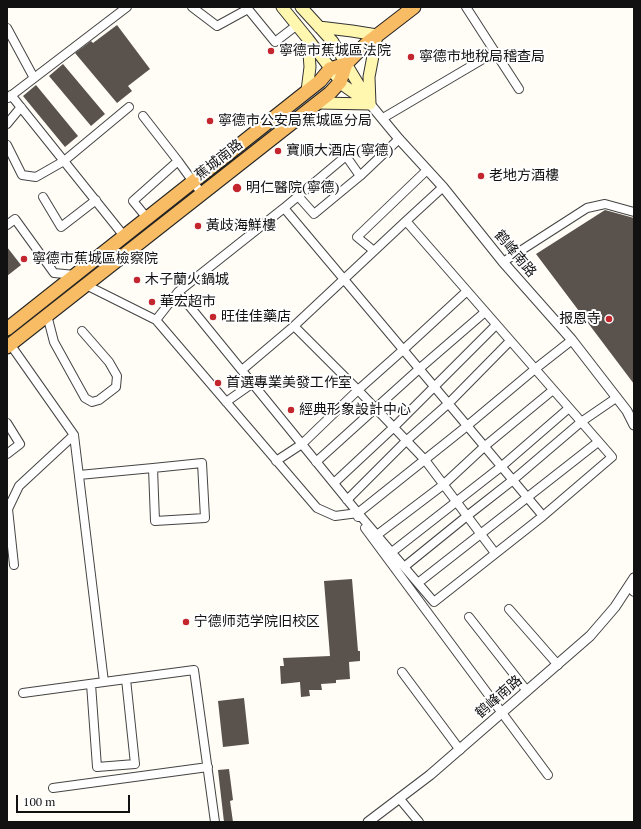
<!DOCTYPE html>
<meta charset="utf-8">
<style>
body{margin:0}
#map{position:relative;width:641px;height:829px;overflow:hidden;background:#fffdf5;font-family:"PT Serif",serif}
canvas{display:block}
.frame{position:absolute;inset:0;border:8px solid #111;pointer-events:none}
.scale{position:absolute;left:16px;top:795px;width:114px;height:18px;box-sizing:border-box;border:2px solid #111;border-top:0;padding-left:5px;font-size:12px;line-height:14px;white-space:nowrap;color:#111;-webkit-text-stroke:3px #fff;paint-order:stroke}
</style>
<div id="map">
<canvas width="641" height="829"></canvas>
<div class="frame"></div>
<div class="scale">100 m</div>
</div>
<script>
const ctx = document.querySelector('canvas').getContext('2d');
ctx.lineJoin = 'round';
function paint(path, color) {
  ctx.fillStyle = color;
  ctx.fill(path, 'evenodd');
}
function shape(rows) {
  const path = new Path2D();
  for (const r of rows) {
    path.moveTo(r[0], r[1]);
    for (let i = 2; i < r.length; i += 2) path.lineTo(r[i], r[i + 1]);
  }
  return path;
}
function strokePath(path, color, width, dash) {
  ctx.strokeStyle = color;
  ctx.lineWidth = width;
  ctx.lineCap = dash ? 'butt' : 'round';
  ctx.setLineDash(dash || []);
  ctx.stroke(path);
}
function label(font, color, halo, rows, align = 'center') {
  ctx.font = font + ' "PT Serif","Noto Sans SC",serif';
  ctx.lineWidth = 4;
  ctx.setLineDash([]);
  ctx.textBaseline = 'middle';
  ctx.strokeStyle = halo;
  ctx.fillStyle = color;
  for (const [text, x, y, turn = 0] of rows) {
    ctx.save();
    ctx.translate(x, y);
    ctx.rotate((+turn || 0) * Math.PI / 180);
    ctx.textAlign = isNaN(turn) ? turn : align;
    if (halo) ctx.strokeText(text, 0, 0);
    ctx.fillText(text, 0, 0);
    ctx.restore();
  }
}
paint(shape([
 [117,25,150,69,128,86,132,91,117,103,75,53,91,41,93,43],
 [63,64,105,114,91,126,49,76],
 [36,85,78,136,65,147,23,96],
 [605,210,634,218,634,384,536,254],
 [7,247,21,265,7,276],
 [352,579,358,651,360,651,360,661,349,662,350,679,336,680,336,683,321,684,322,690,309,690,310,696,301,697,300,682,281,684,280,666,284,666,283,658,330,656,324,581],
 [244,698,249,744,223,747,218,701],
 [229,769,233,800,230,801,233,822,224,822,218,770]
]), '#5a524d');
const minor = shape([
 [192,7,217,26,248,9,275,42,297,25],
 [7,28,34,78],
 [495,52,519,89],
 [11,95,124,236],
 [8,98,127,7],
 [143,116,178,161,202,194],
 [383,118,495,52,466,7],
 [7,124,21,107],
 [7,145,22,175,36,177,64,161,129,107],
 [298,196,314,214,360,176],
 [43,197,61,227,96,200],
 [284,208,346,156,360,176,399,139],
 [147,218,133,201,178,161],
 [406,221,443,187],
 [7,225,15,219,54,273,75,275],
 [374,251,357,237,427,170],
 [503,262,587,208,605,204,634,212],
 [86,285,156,320,317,508,335,516,358,513,358,517],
 [178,292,284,208,543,516],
 [47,315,54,342,85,398,92,402,99,400,116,387,117,376,109,362,82,331],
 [156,320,178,292,358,513,434,602,543,516,612,457,406,221,294,326],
 [10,344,74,435,104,682,194,670,215,822],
 [242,370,294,326,358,390,425,460,495,553],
 [226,402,253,383],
 [7,423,20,444,7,454],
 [276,461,302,444,358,390,403,350,467,291],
 [316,462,419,369,485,312],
 [79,475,153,468,202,463,205,518,155,521,153,468],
 [334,483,394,427,496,325],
 [347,500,406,441,449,403,510,341],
 [358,513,467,426,535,369,572,340],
 [365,528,548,775],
 [377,535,443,485,485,446,553,390],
 [392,552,502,466,569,408],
 [14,565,8,509,19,486,74,435],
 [404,567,467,516,513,480,581,422,616,398],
 [418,583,598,442],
 [629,587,634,592],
 [509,609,558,665],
 [469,617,527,691],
 [402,672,460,750],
 [91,684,97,767,135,764,126,679],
 [23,693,104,682],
 [53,788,208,767],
 [399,798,419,822]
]);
const tertiary = shape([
 [370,104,399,139,443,187,503,262,572,340,627,411,634,425],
 [368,822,430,775,590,636,615,607,634,578]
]);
const secondary = shape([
 [282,7,308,39,343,85,370,104],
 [301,7,333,42,369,102],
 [307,91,310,67,308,39],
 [318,103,370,104,369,77,377,35,352,31,319,27]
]);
const trunk = shape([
 [7,329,320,81,330,69,346,64,366,44,414,7],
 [7,347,330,93,340,82,346,64]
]);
strokePath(minor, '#444', 10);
strokePath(tertiary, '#444', 11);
strokePath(secondary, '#333', 13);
strokePath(trunk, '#222', 15);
strokePath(minor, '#fff', 8);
strokePath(tertiary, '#fff', 9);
strokePath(secondary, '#fff6b0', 11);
strokePath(trunk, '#f7bc64', 13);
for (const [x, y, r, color] of [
 [271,51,4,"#c4262e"],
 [411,57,4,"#c4262e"],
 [210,121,4,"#c4262e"],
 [278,151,4,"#c4262e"],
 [481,176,4,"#c4262e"],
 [237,188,5,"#c4262e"],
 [198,226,4,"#c4262e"],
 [24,259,4,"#c4262e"],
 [137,280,4,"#c4262e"],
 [152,302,4,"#c4262e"],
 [213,317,4,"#c4262e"],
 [609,319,4,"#c4262e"],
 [218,383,4,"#c4262e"],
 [291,410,4,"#c4262e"],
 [186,622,4,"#c4262e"]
]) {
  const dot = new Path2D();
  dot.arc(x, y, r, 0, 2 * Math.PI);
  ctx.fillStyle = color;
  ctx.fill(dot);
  strokePath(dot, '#fff', 1.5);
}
label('14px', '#111', '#fff', [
 ["寧德市蕉城區法院",279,51],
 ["寧德市地稅局稽查局",419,57],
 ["寧德市公安局蕉城區分局",218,121],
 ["寶順大酒店(寧德)",286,151],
 ["老地方酒樓",489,176],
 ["明仁醫院(寧德)",246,188],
 ["黃歧海鮮樓",206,226],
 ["寧德市蕉城區檢察院",32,259],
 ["木子蘭火鍋城",145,280],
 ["華宏超市",160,302],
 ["旺佳佳藥店",221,317],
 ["报恩寺",601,319,"right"],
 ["首選專業美發工作室",226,383],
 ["經典形象設計中心",299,410],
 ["宁德师范学院旧校区",194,622]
], 'left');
label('14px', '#111', '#fff', [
 ["蕉城南路",219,160,-38],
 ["鹤峰南路",515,254,50],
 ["鹤峰南路",499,697,-41]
]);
</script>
